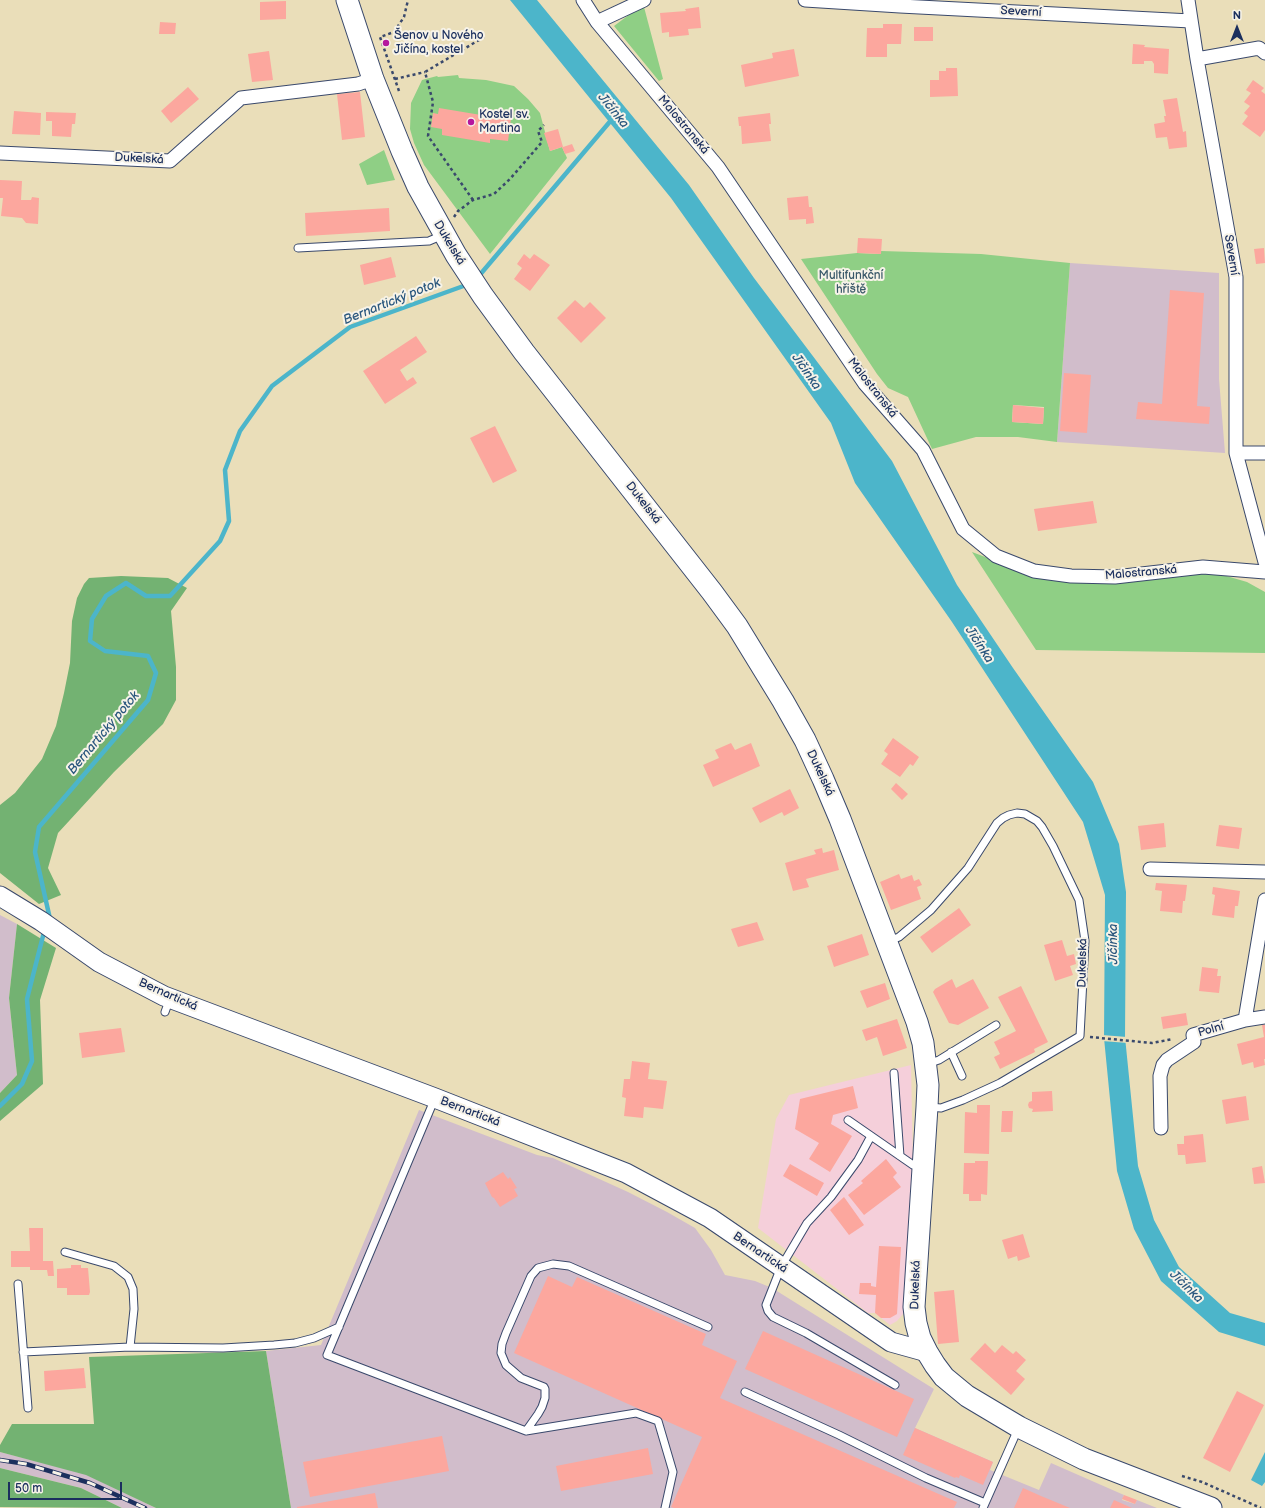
<!DOCTYPE html>
<meta charset="utf-8">
<style>
body{margin:0}
#map{position:relative;width:1265px;height:1508px;overflow:hidden;background:#eadeb9;font-family:"Balsamiq Sans",sans-serif}
canvas{display:block}
.north{position:absolute;left:1217px;top:8px;width:40px;height:40px;-webkit-text-stroke:3px #f7f3e8;paint-order:stroke;rotate:0deg;font-size:11px;font-weight:700;line-height:16px;text-align:center;color:#1b2f5e}
.north::after{content:'';display:block;margin:auto;width:14px;height:18px;background:#1b2f5e;clip-path:polygon(50% 0,100% 100%,50% 72%,0 100%)}
.scale{position:absolute;left:8px;top:1482px;width:114px;height:18px;box-sizing:border-box;border:2px solid #1b2f5e;border-top:0;padding-left:5px;font-size:12px;line-height:14px;white-space:nowrap;color:#1b2f5e;-webkit-text-stroke:3px #f7f3e8;paint-order:stroke}
</style>
<div id="map">
<canvas width="1265" height="1508"></canvas>
<div class="north">N</div>
<div class="scale">50 m</div>
</div>
<script>
const ctx = document.querySelector('canvas').getContext('2d');
ctx.lineJoin = 'round';
function paint(path, color) {
  ctx.fillStyle = color;
  ctx.fill(path, 'evenodd');
}
function shape(rows) {
  const path = new Path2D();
  for (const r of rows) {
    path.moveTo(r[0], r[1]);
    for (let i = 2; i < r.length; i += 2) path.lineTo(r[i], r[i + 1]);
  }
  return path;
}
function strokePath(path, color, width, dash) {
  ctx.strokeStyle = color;
  ctx.lineWidth = width;
  ctx.lineCap = dash ? 'butt' : 'round';
  ctx.setLineDash(dash || []);
  ctx.stroke(path);
}
function label(font, color, halo, rows, align = 'center') {
  ctx.font = font + ' "Balsamiq Sans",sans-serif';
  ctx.lineWidth = 4;
  ctx.setLineDash([]);
  ctx.textBaseline = 'middle';
  ctx.strokeStyle = halo;
  ctx.fillStyle = color;
  for (const [text, x, y, turn = 0] of rows) {
    ctx.save();
    ctx.translate(x, y);
    ctx.rotate((+turn || 0) * Math.PI / 180);
    ctx.textAlign = isNaN(turn) ? turn : align;
    if (halo) ctx.strokeText(text, 0, 0);
    ctx.fillText(text, 0, 0);
    ctx.restore();
  }
}
paint(shape([
 [911,1065,913,1165,908,1226,911,1226,903,1314,897,1321,890,1325,875,1313,868,1313,758,1228,776,1119,789,1095]
]), '#f5cfda');
paint(shape([
 [1070,263,1219,273,1219,379,1225,453,1057,442],
 [0,915,17,924,9,998,17,1075,0,1093],
 [419,1110,537,1155,553,1158,628,1192,667,1212,695,1228,711,1250,725,1275,755,1281,772,1288,934,1389,915,1428,993,1462,990,1470,1039,1490,1051,1463,1124,1495,1122,1500,1135,1504,1137,1500,1157,1508,291,1508,266,1351,321,1345],
 [0,1452,86,1474,156,1508,122,1508,81,1488,0,1468]
]), '#d1bdcb');
paint(shape([
 [644,7,663,79,659,81,614,26,630,14],
 [458,75,459,78,486,80,514,86,528,99,540,113,550,151,562,147,567,158,490,254,424,165,414,143,410,129,411,103,422,80,437,76,438,77],
 [384,150,395,180,367,185,359,164],
 [881,251,981,254,1070,263,1057,442,1018,437,976,437,932,449,908,397,888,388,877,374,801,259,857,253,880,254],
 [1013,405,1044,407,1043,424,1012,422],
 [972,552,1033,575,1069,582,1115,582,1204,573,1223,575,1247,582,1265,592,1265,653,1036,650]
]), '#8fcf85');
paint(shape([
 [121,576,168,578,187,588,171,611,176,667,176,700,163,724,114,772,58,833,48,868,61,895,39,904,0,873,0,805,15,793,42,759,56,726,64,693,70,663,72,621,77,598,84,584,89,578],
 [17,924,56,948,40,1000,43,1084,0,1121,0,1093,17,1075,9,998],
 [266,1351,291,1508,156,1508,86,1475,0,1452,0,1445,12,1424,94,1424,89,1357],
 [0,1468,81,1488,122,1508,0,1507]
]), '#73b272');
paint(shape([
 [510,0,537,0,689,185,754,278,892,461,957,585,1013,668,1093,782,1119,844,1126,892,1125,1037,1138,1166,1154,1220,1179,1267,1230,1313,1265,1323,1265,1346,1219,1332,1161,1281,1134,1229,1117,1171,1104,1038,1105,895,1083,822,952,622,855,483,831,423,671,198],
 [1265,1452,1265,1482,1262,1486,1251,1480]
]), '#4cb5ca');
paint(shape([
 [1102,1035,1127,1037,1128,1043,1102,1041]
]), '#eadeb9');
strokePath(shape([
 [478,277,613,118],
 [50,919,35,852,39,827,148,700,156,673,148,656,105,651,90,641,92,619,106,596,126,583,146,596,170,596,220,541,229,521,225,470,240,431,272,386,350,327,469,284],
 [0,1106,22,1084,32,1061,27,999,44,932]
]), '#4cb5ca', 4.5);
paint(shape([
 [286,1,286,19,260,20,260,2],
 [699,7,701,28,688,29,689,35,669,37,669,32,662,33,660,13,686,11,685,9],
 [160,22,176,23,175,34,159,34],
 [883,24,902,24,901,44,887,44,887,57,866,57,867,28,883,28],
 [914,27,933,27,933,41,914,41],
 [1133,44,1145,45,1144,47,1169,49,1168,74,1154,73,1154,64,1152,61,1144,61,1144,64,1132,64],
 [794,49,799,76,745,87,741,65,773,58,772,53],
 [269,51,273,80,252,82,248,54],
 [946,68,957,68,958,96,930,97,930,80,939,80,939,71,946,71],
 [1253,80,1264,88,1261,91,1265,94,1265,130,1260,137,1242,124,1248,116,1244,113,1250,106,1244,102,1251,93,1246,90],
 [188,87,199,99,171,123,161,111],
 [360,92,365,137,342,140,337,94],
 [1177,98,1183,132,1186,131,1187,147,1169,149,1167,137,1156,138,1154,124,1165,122,1164,116,1166,116,1163,100],
 [439,108,493,117,494,111,510,113,510,111,512,111,508,141,490,139,490,143,442,135,442,129,431,127,433,113,438,114],
 [14,111,41,113,40,135,12,134],
 [46,112,76,113,75,124,72,124,71,137,52,136,52,121,46,121],
 [770,113,771,124,769,124,771,141,742,144,741,126,739,126,738,117],
 [558,129,563,147,572,144,575,151,565,154,562,147,550,151,544,133],
 [0,180,22,181,21,200,31,200,32,197,39,198,38,224,26,223,22,218,1,216,3,198,0,198],
 [808,196,809,207,812,207,814,223,806,224,806,219,789,220,787,198],
 [389,208,390,231,306,236,305,213],
 [858,238,882,239,881,254,857,253],
 [1264,248,1265,263,1256,264,1254,249],
 [524,254,530,259,534,254,550,265,530,291,514,279,522,268,517,264],
 [391,257,396,277,364,285,360,265],
 [1170,290,1204,293,1197,406,1210,407,1209,424,1136,419,1138,402,1162,404],
 [575,300,584,308,590,302,606,318,581,343,557,318],
 [416,336,427,352,400,370,407,381,413,377,417,383,385,404,363,371],
 [1064,373,1091,375,1087,433,1060,431],
 [1013,405,1044,408,1043,424,1012,422],
 [495,426,517,471,493,483,470,438],
 [1093,501,1097,523,1038,531,1034,509],
 [893,738,919,757,913,766,910,764,900,777,881,764,888,754,884,751],
 [731,743,735,750,751,743,760,766,713,787,703,765,719,758,715,750],
 [896,783,908,794,902,800,891,789],
 [790,789,799,808,784,816,782,812,760,823,752,808],
 [1164,823,1166,847,1141,850,1138,826],
 [1219,825,1242,828,1239,849,1216,846],
 [822,848,823,853,834,850,839,870,806,879,809,887,793,891,785,863,816,854,814,850],
 [899,874,901,879,912,875,914,881,919,879,922,885,917,887,921,899,891,910,880,882],
 [1156,883,1187,885,1185,901,1183,901,1182,913,1160,911,1162,891,1155,890],
 [1213,887,1240,891,1238,906,1235,906,1234,918,1212,915,1215,895,1212,894],
 [959,908,971,925,932,953,920,937],
 [757,922,764,940,738,947,731,929],
 [862,934,869,955,834,967,827,946],
 [1062,940,1067,956,1074,954,1076,964,1070,966,1073,975,1055,981,1044,945],
 [1202,967,1218,969,1217,976,1221,976,1219,993,1199,991],
 [952,979,956,988,973,979,989,1008,958,1025,949,1023,933,992,935,989],
 [885,983,890,999,867,1008,860,991],
 [1021,986,1048,1042,1034,1049,1035,1052,1000,1069,994,1057,1000,1054,994,1042,1016,1031,998,997],
 [1186,1013,1188,1025,1163,1029,1161,1017],
 [897,1019,907,1048,883,1056,877,1037,866,1041,862,1030],
 [1262,1025,1265,1025,1265,1059,1264,1059,1265,1065,1254,1068,1253,1062,1242,1065,1237,1044,1264,1037],
 [121,1028,125,1052,82,1058,79,1033],
 [632,1061,650,1063,648,1079,667,1081,663,1109,644,1107,643,1118,624,1116,626,1098,622,1097,624,1079,630,1079],
 [853,1086,858,1108,833,1115,831,1124,852,1136,830,1172,809,1159,819,1143,795,1129,800,1099],
 [1052,1091,1053,1111,1032,1112,1033,1109,1029,1108,1028,1105,1029,1102,1032,1101,1032,1092],
 [1246,1096,1249,1120,1226,1124,1222,1100],
 [977,1105,990,1105,989,1154,964,1153,965,1112,977,1113],
 [1002,1111,1013,1111,1012,1132,1001,1132],
 [1203,1134,1206,1162,1186,1164,1185,1155,1178,1155,1177,1144,1184,1144,1184,1136],
 [886,1159,897,1173,893,1177,901,1187,864,1215,848,1195,863,1183,861,1181],
 [975,1161,988,1161,987,1195,981,1194,981,1201,969,1201,969,1194,963,1194,964,1163,975,1163],
 [790,1164,824,1183,817,1196,783,1176],
 [1262,1166,1265,1183,1254,1184,1252,1168],
 [503,1172,508,1179,510,1177,517,1188,514,1189,518,1196,500,1207,494,1198,492,1197,485,1183],
 [844,1197,864,1225,849,1235,830,1210],
 [29,1228,43,1228,43,1261,53,1261,54,1276,48,1276,47,1270,30,1270,30,1267,11,1267,11,1251,30,1251],
 [1023,1234,1030,1257,1018,1261,1017,1256,1008,1259,1002,1240],
 [879,1246,901,1247,897,1314,890,1318,881,1318,875,1313,876,1295,859,1294,860,1283,871,1283,871,1286,876,1287],
 [71,1265,81,1265,81,1268,88,1268,90,1292,89,1295,67,1295,67,1288,57,1288,57,1269,71,1268],
 [548,1276,572,1287,577,1277,706,1334,702,1345,737,1361,720,1398,957,1502,954,1508,674,1508,671,1507,702,1437,514,1353],
 [954,1290,959,1342,938,1344,934,1292],
 [763,1331,914,1399,897,1437,745,1369],
 [985,1343,995,1353,1002,1345,1013,1354,1016,1351,1026,1360,1016,1371,1025,1379,1011,1395,970,1359],
 [84,1368,86,1388,45,1391,44,1371],
 [1237,1391,1264,1405,1230,1472,1203,1458],
 [915,1428,993,1462,983,1485,960,1475,959,1478,956,1477,955,1478,903,1455],
 [442,1436,449,1471,310,1497,303,1462],
 [648,1448,653,1474,561,1491,556,1466],
 [1023,1488,1041,1496,1070,1508,1014,1508],
 [375,1493,378,1508,297,1508,297,1507],
 [1124,1495,1137,1500,1135,1504,1122,1499],
 [1114,1500,1132,1508,1110,1508]
]), '#fca79e');
const lane = shape([
 [298,248,429,241,443,235],
 [889,941,899,937,931,910,968,868,997,823,1003,818,1009,815,1017,813,1025,814,1037,821,1042,827,1053,846,1079,900,1085,941,1080,1036,1000,1083,963,1100,941,1108,929,1107],
 [165,1012,170,998],
 [951,1052,962,1076],
 [927,1064,939,1060,996,1025],
 [894,1073,900,1156],
 [435,1098,327,1355,526,1431,636,1413,658,1421,673,1472,665,1508],
 [848,1120,913,1165,921,1168],
 [871,1136,858,1160,831,1197,807,1223,781,1267,766,1305,768,1311,773,1317,806,1333,895,1385],
 [65,1252,114,1266,128,1277,133,1289,134,1309,130,1347],
 [18,1284,28,1408],
 [23,1352,130,1347,223,1348,274,1345,295,1343,314,1338,339,1327],
 [745,1392,839,1435,926,1478,985,1503],
 [526,1431,538,1414,542,1407,545,1398,545,1389,544,1387,521,1378,506,1365,501,1353,502,1344,506,1333,531,1276,538,1268,553,1264,569,1266,708,1327],
 [983,1508,1018,1429]
]);
const street = shape([
 [583,0,597,22,718,167,865,384,923,450,963,529,996,556,1034,571,1071,576,1115,577,1203,567,1265,572],
 [805,0,900,6,1191,21],
 [1188,0,1197,59,1236,277,1236,453,1265,562],
 [597,22,644,0],
 [1197,59,1259,48,1265,53],
 [0,153,170,161,241,98,358,84,373,79],
 [1236,453,1265,453],
 [1150,869,1265,872],
 [1245,1020,1265,900],
 [1161,1128,1160,1076,1163,1065,1167,1060,1194,1042,1193,1035,1245,1020,1265,1017]
]);
const secondary = shape([
 [0,896,41,921,99,962,164,996,435,1098,626,1173,710,1218,891,1342,927,1352]
]);
const primary = shape([
 [347,0,373,79,402,151,418,187,456,255,483,296,524,352,712,592,737,626,783,701,805,740,823,779,840,819,917,1022,923,1043,928,1085,927,1107,914,1307,916,1323,920,1338,927,1352,935,1365,944,1377,967,1396,1019,1427,1084,1459,1211,1508]
]);
strokePath(lane, '#3a496c', 9);
strokePath(street, '#3a496c', 15);
strokePath(secondary, '#3a496c', 21);
strokePath(primary, '#3a496c', 23);
strokePath(shape([
 [395,79,425,72],
 [399,91,380,37,394,32,404,17,408,0],
 [473,200,428,136,433,102,425,72,484,37],
 [454,217,458,211,473,200,494,194,510,179,542,142,538,131,544,125],
 [1090,1037,1152,1043,1173,1039],
 [1182,1476,1202,1482,1261,1508]
]), '#3a496c', 2.5, [3, 3]);
strokePath(lane, '#fff', 7);
strokePath(street, '#fff', 13);
strokePath(secondary, '#fff', 19);
strokePath(primary, '#fff', 21);
const rail = shape([
 [0,1460,26,1464,90,1483,145,1508]
]);
strokePath(rail, '#1b2f5e', 4.5);
strokePath(rail, '#f7f3e8', 3, [9]);
for (const [x, y, r, color] of [
 [386,43,4,"#b5179e"],
 [471,122,4,"#b5179e"]
]) {
  const dot = new Path2D();
  dot.arc(x, y, r, 0, 2 * Math.PI);
  ctx.fillStyle = color;
  ctx.fill(dot);
  strokePath(dot, '#f7f3e8', 1.5);
}
label('12px', '#1b2f5e', '#f7f3e8', [
 ["Severní",1021,12,3],
 ["Malostranská",683,125,50],
 ["Dukelská",139,159,3],
 ["Dukelská",449,243,59],
 ["Severní",1231,255,81],
 ["Malostranská",872,388,52],
 ["Dukelská",643,503,52],
 ["Malostranská",1141,573,-5],
 ["Dukelská",820,773,65],
 ["Dukelská",1083,963,-89],
 ["Bernartická",168,995,24],
 ["Polní",1211,1030,-16],
 ["Bernartická",470,1112,21],
 ["Bernartická",760,1253,34],
 ["Dukelská",916,1285,-88]
]);
label('12px', '#1b2f5e', '#f7f3e8', [
 ["Šenov u Nového",394,36],
 ["Jičína, kostel",394,50],
 ["Kostel sv.",479,115],
 ["Martina",479,129]
], 'left');
label('12px', '#385768', '#f7f3e8', [
 ["Multifunkční",851,276],
 ["hřiště",851,290]
]);
label('italic 13px', '#2a577e', '#f7f3e8', [
 ["Jičínka",613,111,51],
 ["Bernartický potok",392,302,-22],
 ["Jičínka",806,372,55],
 ["Jičínka",979,645,57],
 ["Bernartický potok",104,733,-50],
 ["Jičínka",1114,944,-90],
 ["Jičínka",1186,1287,44]
]);
</script>
